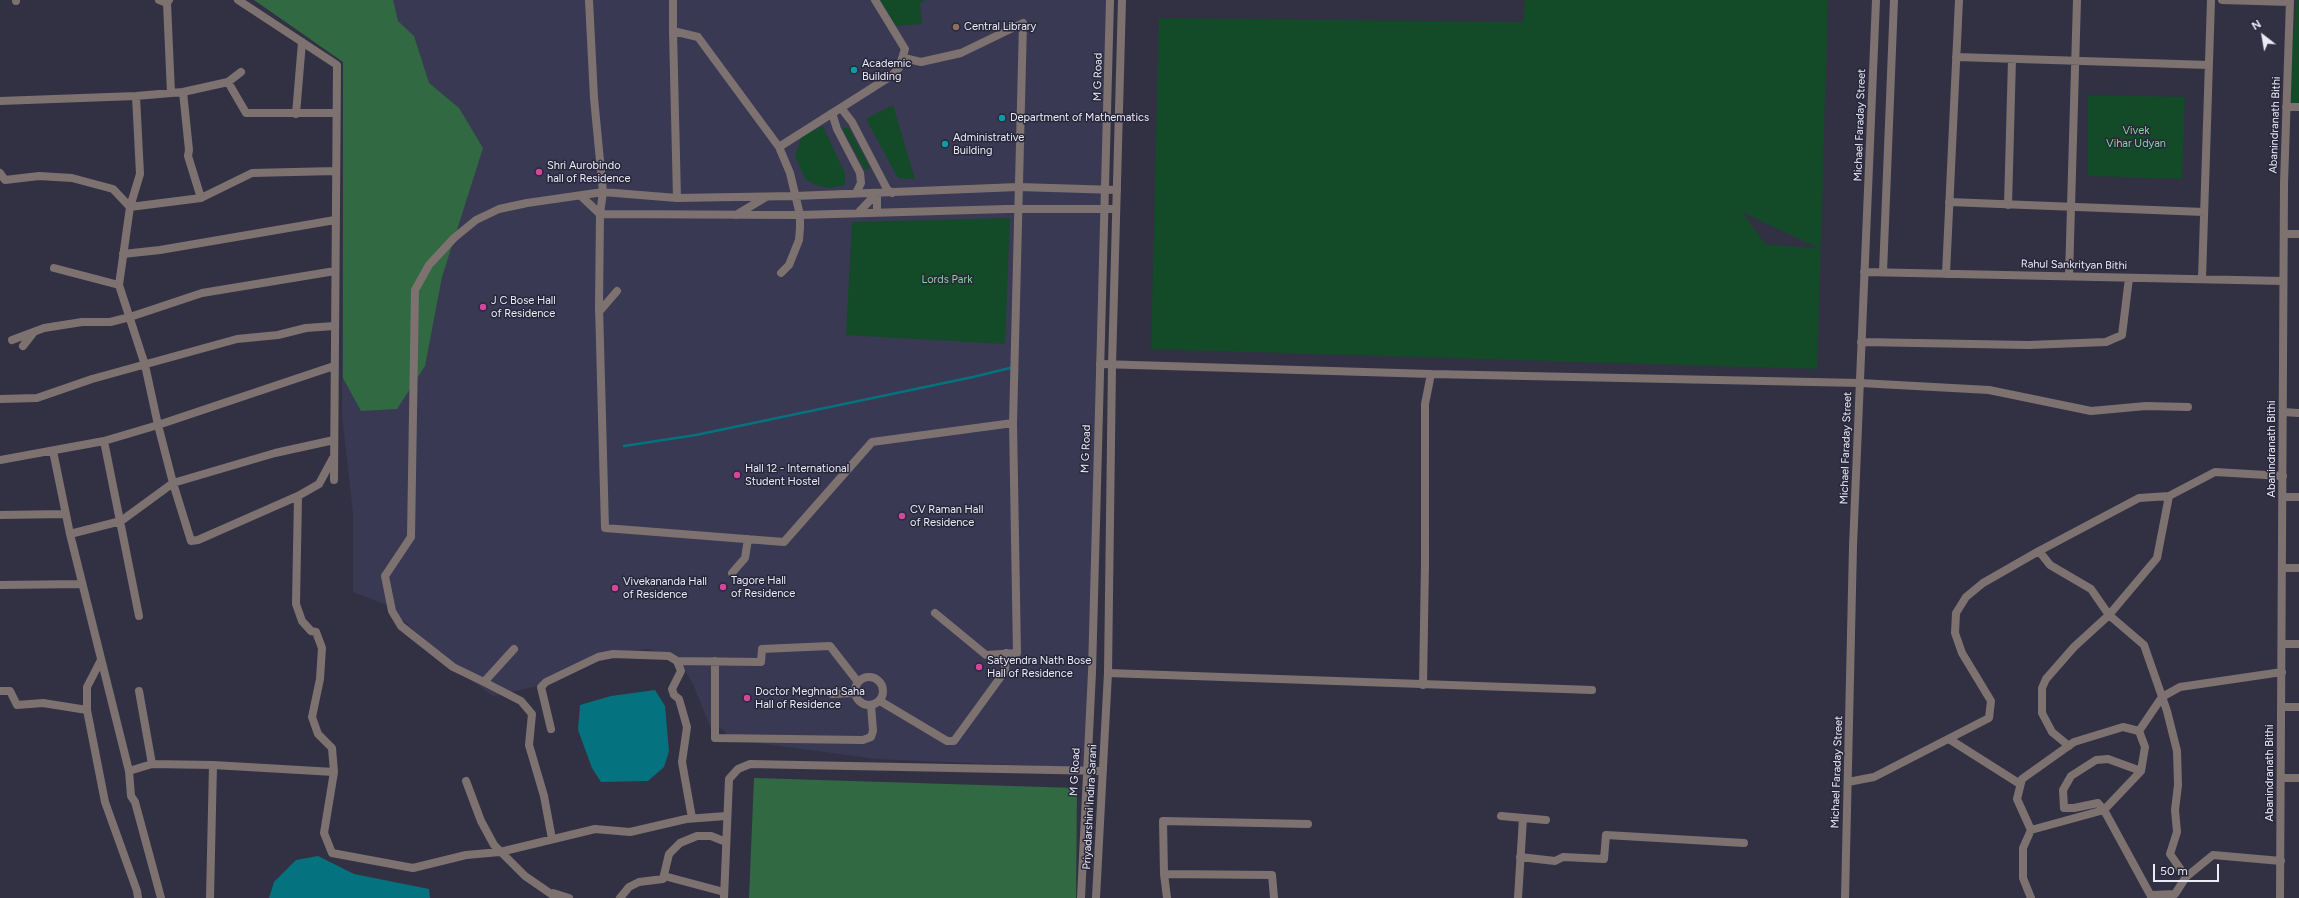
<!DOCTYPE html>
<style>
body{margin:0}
#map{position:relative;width:2299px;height:898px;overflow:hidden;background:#323144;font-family:Figtree,sans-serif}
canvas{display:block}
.north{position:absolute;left:2243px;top:16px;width:40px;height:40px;-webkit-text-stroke:3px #28273a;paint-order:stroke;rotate:329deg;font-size:11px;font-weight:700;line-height:16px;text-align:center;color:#ebebf8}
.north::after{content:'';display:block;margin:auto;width:14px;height:18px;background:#ebebf8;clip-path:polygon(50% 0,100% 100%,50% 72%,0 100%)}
.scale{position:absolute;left:2153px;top:864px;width:66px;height:18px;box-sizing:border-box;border:2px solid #ebebf8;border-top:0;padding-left:5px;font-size:12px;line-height:14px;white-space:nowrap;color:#ebebf8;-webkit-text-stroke:3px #28273a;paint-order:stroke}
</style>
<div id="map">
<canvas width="2299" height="898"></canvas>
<div class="north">N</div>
<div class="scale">50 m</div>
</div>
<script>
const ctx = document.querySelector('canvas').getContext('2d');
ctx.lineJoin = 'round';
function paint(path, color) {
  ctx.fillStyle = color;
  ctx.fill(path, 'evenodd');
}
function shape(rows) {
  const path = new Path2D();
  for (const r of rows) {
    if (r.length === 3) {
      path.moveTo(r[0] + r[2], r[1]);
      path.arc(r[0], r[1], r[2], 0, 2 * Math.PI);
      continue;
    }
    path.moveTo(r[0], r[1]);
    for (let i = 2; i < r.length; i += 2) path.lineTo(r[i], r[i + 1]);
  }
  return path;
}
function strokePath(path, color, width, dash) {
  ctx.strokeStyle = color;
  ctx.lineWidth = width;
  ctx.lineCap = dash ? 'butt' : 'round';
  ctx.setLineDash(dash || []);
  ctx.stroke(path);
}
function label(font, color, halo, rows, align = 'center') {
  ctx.font = font + ' Figtree,sans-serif';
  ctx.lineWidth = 3;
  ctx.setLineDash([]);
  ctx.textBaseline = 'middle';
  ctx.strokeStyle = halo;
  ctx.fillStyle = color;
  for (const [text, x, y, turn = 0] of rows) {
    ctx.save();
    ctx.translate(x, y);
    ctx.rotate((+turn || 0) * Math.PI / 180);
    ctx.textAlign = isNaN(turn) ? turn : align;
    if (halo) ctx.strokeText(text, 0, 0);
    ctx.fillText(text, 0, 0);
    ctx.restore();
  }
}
paint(shape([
 [255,0,1113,0,1089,768,876,759,729,739,723,729,710,726,693,684,678,659,648,649,607,654,542,685,493,696,452,666,387,605,353,592,353,513,342,415,343,62,295,26]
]), '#3a3953');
paint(shape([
 [880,0,926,0,920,3,922,24,896,26],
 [1525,0,1828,0,1817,369,1151,349,1159,18,1523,22],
 [1742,212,1820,249,1765,244],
 [2297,0,2299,0,2299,107,2286,107],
 [2088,95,2185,97,2182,179,2088,176],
 [893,105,915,179,898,178,866,119],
 [823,126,845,173,845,185,829,188,816,185,805,179,795,156,802,136],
 [846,127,848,127,869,166,868,169,865,170,844,132,843,129],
 [1010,218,1005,344,846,335,852,222]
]), '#134a28');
paint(shape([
 [254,0,393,0,398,21,414,36,429,83,459,108,483,148,442,277,425,366,397,409,361,411,343,378,343,62],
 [754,778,1077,788,1076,898,749,898]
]), '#316942');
paint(shape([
 [655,690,665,706,669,751,664,767,648,781,601,782,592,768,578,730,580,705,611,696],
 [318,856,354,874,429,889,430,898,269,898,274,882,296,860]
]), '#04727f');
strokePath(shape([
 [624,446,696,435,973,377,1014,367]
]), '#04727f', 2.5);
strokePath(shape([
 [159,0,167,3],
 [169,0,167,3,171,93],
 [238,0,337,65,334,480],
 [589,0,594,98,603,192,600,214,599,306,605,528,784,542,872,442,1013,423],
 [673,0,673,31,698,37,779,147,790,173,800,215,800,228,799,240,789,265,781,273],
 [2222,0,2290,2],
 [16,1,16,0],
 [673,31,677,198],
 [1956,57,2209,65],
 [904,58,921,62,961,53,1023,23,1013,423,1017,653,986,655,935,613],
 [228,82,246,113,336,113],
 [183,92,189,150,188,156,201,198],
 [0,101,136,96,183,92,228,82,241,72],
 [2286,107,2299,107],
 [841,108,852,122,887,189,892,193],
 [832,113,837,129,860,173,861,183,856,193],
 [296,114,302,42],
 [779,147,891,76,899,68,905,49,875,0],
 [0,173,5,180,39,176,72,178,113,189,130,207,201,198,252,173,335,171],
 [581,196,600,214,800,215,1007,209,1116,209],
 [1949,202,2204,212],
 [2008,205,2012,59],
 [877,212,877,193],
 [858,213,877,193],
 [736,215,766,197],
 [2284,234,2299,234],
 [123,254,160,250,335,220],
 [54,268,119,285,145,365,158,425,173,483,275,453,334,440],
 [1864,272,2283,281],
 [1883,272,1894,0],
 [1946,274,1959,0],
 [2069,276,2077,0],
 [2202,279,2211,0],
 [119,285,130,207,140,174,136,96],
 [599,312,617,291],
 [12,340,44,328,82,322,110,322,130,317,202,293,335,271],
 [1861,342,2028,345,2106,342,2122,335,2129,278],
 [23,346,34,332],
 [1100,364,1431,374,1860,383,1989,390,2091,411,2146,406,2188,407],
 [0,399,37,398,92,379,237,339,278,335,306,328,334,326],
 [2283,412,2299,413],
 [104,441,139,616],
 [53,451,70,534,129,771],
 [0,460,104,441,158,425,334,366],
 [298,496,296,604,302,621,311,631,316,632,322,648,320,679,312,717,318,734,332,748,334,772,324,833,332,853,413,868,466,855,500,852,595,829,630,832,686,819,726,816],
 [2283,497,2299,497],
 [0,515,66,514],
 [70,534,121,521,173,483,191,541,198,540,298,496,319,484,333,458],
 [2039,551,2139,498,2169,496,2215,472,2283,476],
 [2282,568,2299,568],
 [732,573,745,558,748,539],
 [0,585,82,584],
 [2282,644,2299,644],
 [514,649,484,682,453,667,401,626,392,611,385,576,411,537,415,290,429,265,454,238,476,220,499,209,527,203,603,192,677,198,795,196,1018,187,1117,190],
 [677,661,761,662,762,649,830,646,858,682],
 [715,661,715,738,863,740,871,737,873,731,871,705],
 [1108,673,1592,690],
 [869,691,14],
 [484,682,521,701,532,714,529,745,544,796,552,839],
 [1423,685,1425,564,1425,404,1431,374],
 [0,691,10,691,17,705,43,703,87,710,105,802,137,891,138,898],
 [139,691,152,764],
 [832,694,854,693],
 [880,701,947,741,954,741,1005,671,1006,653],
 [2282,707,2299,707],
 [87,710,87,687,101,660],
 [551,729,541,687,546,682,598,657,613,654,669,656,677,661,681,671,672,689,674,695,679,699,687,727,682,762,692,818],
 [2139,731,2162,697,2180,687,2282,672],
 [1949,739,2020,784],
 [2069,746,2052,732,2042,713,2042,688,2046,679,2074,647,2109,615,2157,558,2169,496],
 [2141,771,2108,759,2096,760,2071,776,2063,790,2064,808,2074,808,2098,803,2104,810,2152,898],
 [2281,778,2299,778],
 [466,781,481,821,494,845,525,876,557,898],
 [1848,782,1874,777,1989,718,1991,701,1962,653,1955,633,1956,613,1966,597,1983,583,2039,551,2050,565,2091,589,2109,615,2144,645,2167,711,2177,751,2178,785,2175,810,2177,832,2170,854,2186,877],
 [1501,816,1546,820],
 [2031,830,2104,810,2141,771,2145,747,2139,731,2123,727,2074,742,2022,779,2017,799,2031,830,2023,848,2023,878,2031,898],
 [1520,857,1555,861,1563,857,1604,859,1606,835,1744,843],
 [1164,874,1163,821,1308,824],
 [664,876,724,892],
 [553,893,569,898],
 [2152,895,2175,894,2186,877,2213,855,2281,861],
 [161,898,135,802,131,796,129,771,152,764,213,765,334,772],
 [210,898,213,765],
 [620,898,629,887,639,882,663,879,669,854,680,843,697,836,711,836,726,842],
 [1167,898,1164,874,1272,875,1274,898],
 [1518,898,1523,818],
 [1845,898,1853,546,1876,0],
 [2280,898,2284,184,2290,0]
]), '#7e7271', 8);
strokePath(shape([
 [724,898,729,779,738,769,750,764,1103,771],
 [1081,898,1092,672,1110,0],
 [1096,898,1108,673,1112,365,1122,0]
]), '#7e7271', 8);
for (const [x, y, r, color] of [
 [956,27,4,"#8d6e63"],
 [854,70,4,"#0f9aa8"],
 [1002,118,4,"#0f9aa8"],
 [945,144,4,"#0f9aa8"],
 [539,172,4,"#d1479c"],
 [483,307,4,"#d1479c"],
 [737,475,4,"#d1479c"],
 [902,516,4,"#d1479c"],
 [723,587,4,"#d1479c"],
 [615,588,4,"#d1479c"],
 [979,667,4,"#d1479c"],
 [747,698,4,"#d1479c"]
]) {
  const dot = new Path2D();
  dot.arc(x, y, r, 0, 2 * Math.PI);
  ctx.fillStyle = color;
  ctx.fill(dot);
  strokePath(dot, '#28273a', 1.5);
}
label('11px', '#ebebf8', '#28273a', [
 ["Central Library",964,27],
 ["Academic",862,64],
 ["Building",862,77],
 ["Department of Mathematics",1010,118],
 ["Administrative",953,138],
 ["Building",953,151],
 ["Shri Aurobindo",547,166],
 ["hall of Residence",547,179],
 ["J C Bose Hall",491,301],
 ["of Residence",491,314],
 ["Hall 12 - International",745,469],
 ["Student Hostel",745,482],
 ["CV Raman Hall",910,510],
 ["of Residence",910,523],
 ["Tagore Hall",731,581],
 ["of Residence",731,594],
 ["Vivekananda Hall",623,582],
 ["of Residence",623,595],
 ["Satyendra Nath Bose",987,661],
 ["Hall of Residence",987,674],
 ["Doctor Meghnad Saha",755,692],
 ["Hall of Residence",755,705]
], 'left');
label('11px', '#ebebf8', '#28273a', [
 ["M G Road",1098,77,-89],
 ["Michael Faraday Street",1860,125,-88],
 ["Abanindranath Bithi",2275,125,-88],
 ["Rahul Sankrityan Bithi",2074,265,1],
 ["Michael Faraday Street",1846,448,-88],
 ["M G Road",1086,449,-88],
 ["Abanindranath Bithi",2272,449,-90],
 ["M G Road",1075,772,-87],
 ["Michael Faraday Street",1837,772,-88],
 ["Abanindranath Bithi",2270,773,-90],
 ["Priyadarshini Indira Sarani",1090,807,-87]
]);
label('11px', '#83d59a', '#28273a', [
 ["Vivek",2136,131],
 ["Vihar Udyan",2136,144],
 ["Lords Park",947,280]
]);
</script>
